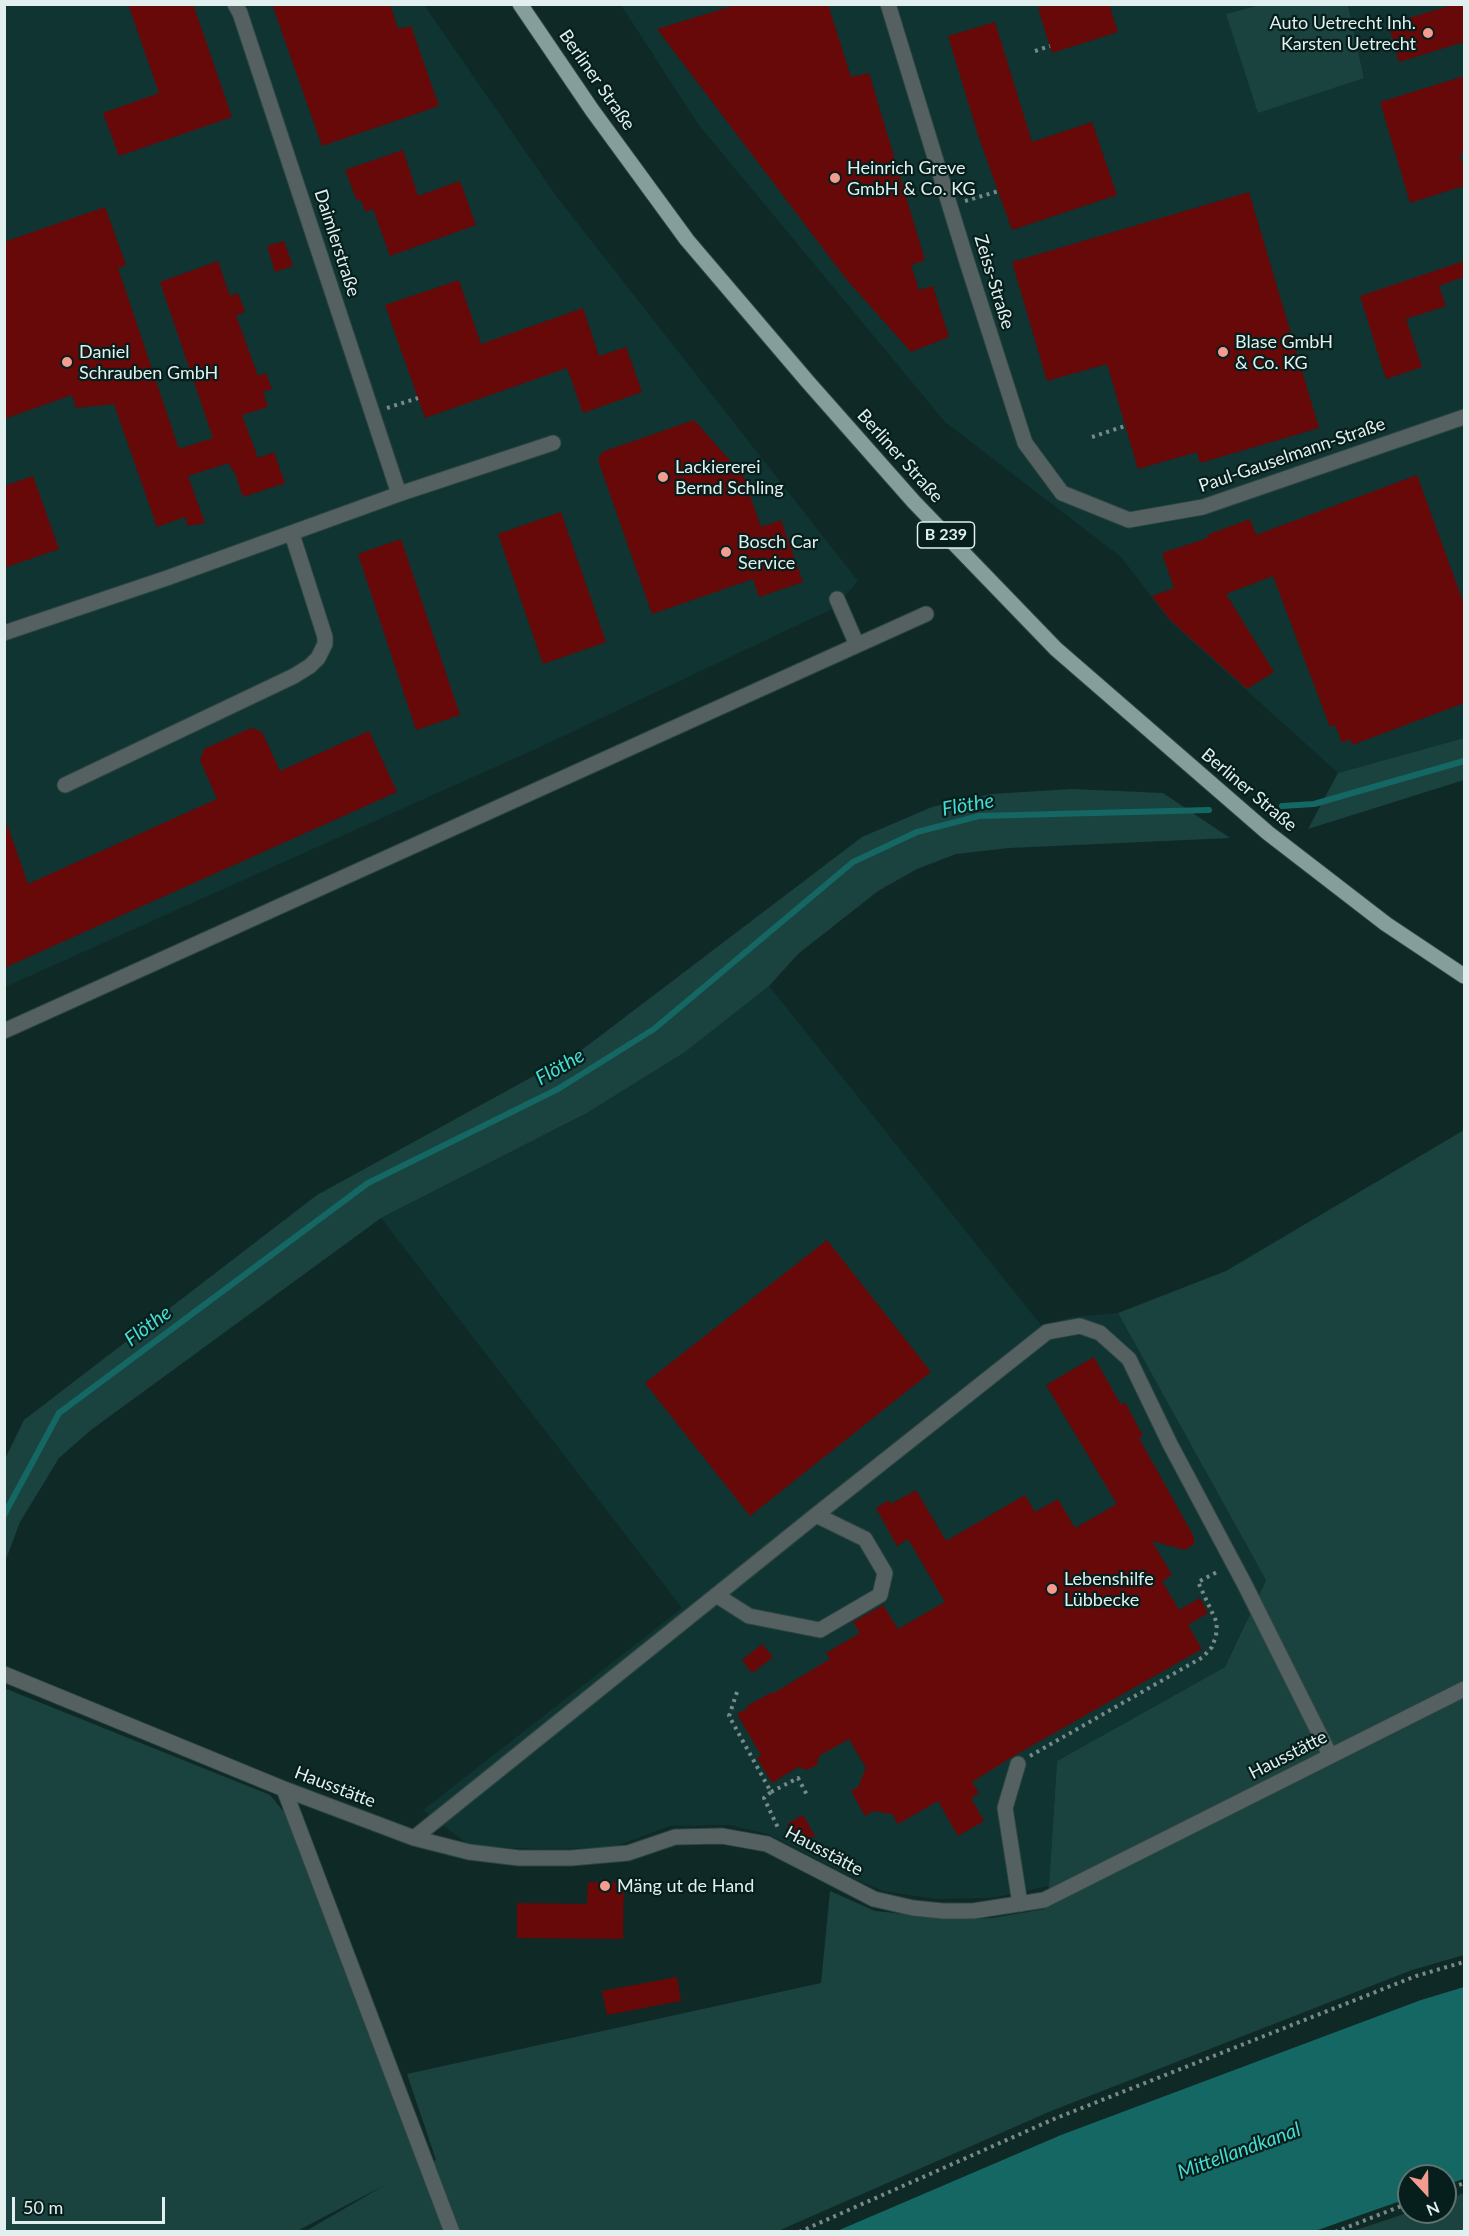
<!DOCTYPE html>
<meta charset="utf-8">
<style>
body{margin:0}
#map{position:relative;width:1469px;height:2236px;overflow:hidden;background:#0f2927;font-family:Lato,sans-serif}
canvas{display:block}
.frame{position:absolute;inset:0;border:6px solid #e1efee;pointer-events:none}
.north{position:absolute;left:1397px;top:2164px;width:60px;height:60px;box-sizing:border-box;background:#061f1d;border:2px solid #5e7271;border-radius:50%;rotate:158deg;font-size:16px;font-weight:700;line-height:24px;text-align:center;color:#e1efee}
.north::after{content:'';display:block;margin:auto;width:21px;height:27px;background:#f59c91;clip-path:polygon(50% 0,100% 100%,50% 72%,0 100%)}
.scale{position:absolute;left:12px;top:2197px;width:153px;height:27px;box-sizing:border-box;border:3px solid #e1efee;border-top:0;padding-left:8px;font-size:18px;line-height:21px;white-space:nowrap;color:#e1efee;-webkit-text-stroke:4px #061f1d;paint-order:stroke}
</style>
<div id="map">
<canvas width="1469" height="2236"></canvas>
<div class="frame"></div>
<div class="north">N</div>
<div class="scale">50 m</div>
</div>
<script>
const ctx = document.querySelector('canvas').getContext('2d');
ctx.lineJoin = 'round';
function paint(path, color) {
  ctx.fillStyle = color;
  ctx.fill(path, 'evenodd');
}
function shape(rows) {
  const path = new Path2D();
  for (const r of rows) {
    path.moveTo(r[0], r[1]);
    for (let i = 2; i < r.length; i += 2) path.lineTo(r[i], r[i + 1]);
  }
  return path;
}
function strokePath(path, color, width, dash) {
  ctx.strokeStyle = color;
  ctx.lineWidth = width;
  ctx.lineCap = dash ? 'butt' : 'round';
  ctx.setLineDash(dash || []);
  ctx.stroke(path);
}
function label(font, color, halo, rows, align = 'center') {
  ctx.font = font + ' Lato,sans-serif';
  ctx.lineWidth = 4.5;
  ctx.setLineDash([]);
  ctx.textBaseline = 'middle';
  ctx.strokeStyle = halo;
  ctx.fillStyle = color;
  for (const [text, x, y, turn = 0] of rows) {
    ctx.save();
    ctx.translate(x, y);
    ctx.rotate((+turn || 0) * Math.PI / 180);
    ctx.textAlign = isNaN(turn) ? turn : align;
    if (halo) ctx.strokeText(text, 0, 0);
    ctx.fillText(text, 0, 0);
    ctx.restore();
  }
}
paint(shape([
 [4,5,424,5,557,197,858,581,834,608,540,747,5,987],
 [621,5,1259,5,1226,14,1364,78,1348,5,1464,5,1464,738,1338,773,1170,621,1121,557,945,422,698,124],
 [769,986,1041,1325,1072,1317,1118,1313,1266,1579,1225,1667,1057,1761,1049,1886,991,1898,935,1899,883,1891,855,1879,768,1834,729,1825,670,1826,611,1848,540,1849,470,1846,423,1810,682,1608,381,1218,587,1113,685,1052]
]), '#103431');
paint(shape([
 [1259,5,1348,5,1364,78,1258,113,1226,14],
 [1464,738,1464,780,1308,829,1338,773],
 [1072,789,1163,793,1230,838,1009,848,956,854,917,869,878,891,798,954,769,986,685,1052,587,1113,381,1218,91,1430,59,1458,20,1522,5,1562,5,1459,24,1420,317,1195,583,1049,862,837,932,807,991,794],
 [1464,1130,1464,1955,1412,1970,1051,2111,778,2231,306,2231,385,2185,297,2231,5,2231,4,1688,270,1795,288,1817,421,2167,436,2160,407,2074,821,1983,830,1891,875,1911,952,1919,992,1918,1045,1909,1049,1886,1057,1761,1225,1667,1266,1580,1118,1313,1226,1271],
 [1464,2193,1464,2231,1353,2231,1410,2212,1445,2212,1445,2200]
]), '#1a433f');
paint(shape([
 [1464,1987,1464,2179,1445,2185,1445,2176,1409,2176,1409,2198,1315,2231,837,2231,1061,2135,1421,2000]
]), '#146762');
strokePath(shape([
 [1282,806,1314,804,1464,761],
 [4,1515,59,1413,368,1183,558,1089,654,1029,853,862,917,832,979,816,1209,810]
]), '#146762', 6);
paint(shape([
 [128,4,193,4,232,117,119,156,103,113,159,93],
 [272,4,390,4,398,29,411,26,439,106,322,146],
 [739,4,828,4,851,77,869,73,925,260,911,265,919,290,933,286,949,337,911,352,847,280,657,29],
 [1048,4,1109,4,1118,32,1052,53,1038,8],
 [1456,4,1464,4,1464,42,1399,62,1388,24],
 [995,22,1032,142,1092,122,1117,195,1012,230,979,138,948,36],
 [1464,76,1464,154,1460,155,1464,169,1464,186,1410,203,1380,102],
 [403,150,418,196,460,181,476,225,390,256,373,209,365,212,361,200,357,201,345,170],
 [1249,192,1319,428,1200,463,1197,452,1138,469,1107,364,1047,381,1012,262],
 [105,207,126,265,118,268,179,449,213,438,160,282,218,261,230,296,238,293,245,312,236,315,258,376,266,373,272,389,263,392,268,407,242,415,258,458,274,452,285,483,243,497,234,470,232,471,229,463,188,476,205,523,188,526,185,517,157,527,114,404,76,408,72,395,4,419,4,242],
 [284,241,293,266,275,272,267,246],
 [1464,261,1464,277,1439,286,1446,306,1406,319,1422,367,1386,379,1360,296],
 [459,280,481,344,583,308,599,356,626,347,642,392,583,413,567,368,425,418,385,305],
 [694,420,743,475,761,527,781,520,803,582,759,597,753,579,652,614,598,460,602,452],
 [1417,475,1464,604,1464,703,1352,745,1350,739,1342,743,1335,725,1330,727,1273,576,1226,594,1274,672,1247,689,1170,620,1152,596,1174,588,1162,553,1208,538,1207,535,1250,519,1256,535],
 [33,476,59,549,4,568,4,486],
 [561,512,606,642,543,664,498,534],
 [401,539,460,715,416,730,358,554],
 [251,728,262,732,280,771,369,731,397,792,4,968,4,824,7,824,28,884,217,799,200,760,204,749],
 [827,1240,931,1372,750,1516,645,1383],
 [1094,1357,1121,1405,1125,1402,1143,1436,1139,1438,1194,1537,1194,1544,1185,1550,1152,1541,1172,1575,1162,1581,1179,1610,1200,1598,1208,1613,1188,1625,1202,1649,1012,1757,972,1782,979,1793,971,1798,984,1821,958,1836,938,1801,898,1824,892,1814,873,1811,865,1816,851,1791,858,1787,866,1768,849,1739,819,1756,817,1765,807,1770,798,1767,772,1783,757,1758,761,1755,737,1714,748,1708,747,1706,772,1692,772,1694,830,1659,826,1653,860,1633,853,1622,883,1605,898,1629,945,1602,908,1539,897,1546,876,1508,889,1500,891,1504,916,1490,946,1541,1025,1495,1035,1512,1058,1499,1075,1528,1117,1504,1046,1385],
 [762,1644,773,1657,752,1673,742,1660],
 [803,1815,815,1836,799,1845,787,1824],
 [588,1882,624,1883,623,1939,517,1938,517,1903,587,1904],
 [677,1977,681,2001,607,2015,602,1991]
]), '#670809');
const minor = shape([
 [235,4,240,13,399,494],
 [888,4,967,262,1025,443,1062,493,1129,520,1203,507,1464,417],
 [837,599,857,645],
 [4,633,167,578,399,494,553,443],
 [65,785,294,676,310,666,318,658,325,644,325,637,292,534],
 [4,1031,926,614],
 [716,1595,749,1616,820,1630,880,1595,885,1573,865,1539,816,1515],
 [4,1674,284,1789,414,1838,469,1852,519,1858,571,1858,628,1853,675,1837,722,1836,767,1844,874,1899,913,1908,943,1911,973,1911,1044,1900,1464,1689],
 [1018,1764,1005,1808,1020,1904],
 [284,1789,452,2232],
 [414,1838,816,1515,1047,1332,1080,1326,1100,1333,1129,1359,1170,1444,1245,1585,1330,1755]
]);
const major = shape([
 [520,4,592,110,687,240,808,382,914,502,1056,649,1268,833,1386,924,1464,976]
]);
strokePath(minor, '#2c4543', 17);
strokePath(major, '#2c4543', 17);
strokePath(shape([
 [1035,51,1050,46],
 [965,201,999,191],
 [387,408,418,398],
 [1092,437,1125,426],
 [737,1692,729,1716,771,1792,764,1798,779,1830],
 [1030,1756,1203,1657,1212,1647,1216,1636,1217,1623,1198,1582,1219,1571],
 [771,1792,798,1778,807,1795],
 [1445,2190,1464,2183],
 [799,2232,1054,2119,1416,1976,1464,1962],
 [1335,2232,1409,2203]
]), '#768a88', 4, [3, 4.5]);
strokePath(minor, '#556160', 15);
strokePath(major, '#869e9b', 15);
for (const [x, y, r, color] of [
 [1428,33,6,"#f59c91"],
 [835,178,6,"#f59c91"],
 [1223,352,6,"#f59c91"],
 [67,362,6,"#f59c91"],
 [663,477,6,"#f59c91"],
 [726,552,6,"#f59c91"],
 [1052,1589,6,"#f59c91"],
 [605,1886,6,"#f59c91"]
]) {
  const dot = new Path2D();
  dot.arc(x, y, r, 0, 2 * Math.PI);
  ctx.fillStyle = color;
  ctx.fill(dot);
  strokePath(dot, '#061f1d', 2);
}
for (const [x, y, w] of [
 [946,535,57]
]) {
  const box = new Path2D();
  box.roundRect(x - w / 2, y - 13, w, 26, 4.5);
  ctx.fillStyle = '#061f1d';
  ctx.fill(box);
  strokePath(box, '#e1efee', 1.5);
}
label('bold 16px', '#e1efee', null, [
 ["B 239",946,535]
]);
label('18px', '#e1efee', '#061f1d', [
 ["Auto Uetrecht Inh.",1416,23,"right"],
 ["Karsten Uetrecht",1416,44,"right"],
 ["Heinrich Greve",847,168],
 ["GmbH & Co. KG",847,189],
 ["Blase GmbH",1235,342],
 ["& Co. KG",1235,363],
 ["Daniel",79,352],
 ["Schrauben GmbH",79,373],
 ["Lackiererei",675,467],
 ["Bernd Schling",675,488],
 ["Bosch Car",738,542],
 ["Service",738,563],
 ["Lebenshilfe",1064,1579],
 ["Lübbecke",1064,1600],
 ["Mäng ut de Hand",617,1886]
], 'left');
label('18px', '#e1efee', '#061f1d', [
 ["Berliner Straße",597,80,55],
 ["Daimlerstraße",337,243,72],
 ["Zeiss-Straße",994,282,73],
 ["Paul-Gauselmann-Straße",1292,455,-19],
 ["Berliner Straße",900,456,48],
 ["Berliner Straße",1249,790,40],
 ["Hausstätte",1288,1755,-27],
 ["Hausstätte",335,1787,21],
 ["Hausstätte",824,1851,28]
]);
label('italic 20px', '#46dcd2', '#061f1d', [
 ["Flöthe",968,805,-10],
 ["Flöthe",560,1067,-30],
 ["Flöthe",148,1326,-37],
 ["Mittellandkanal",1239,2151,-20]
]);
</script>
